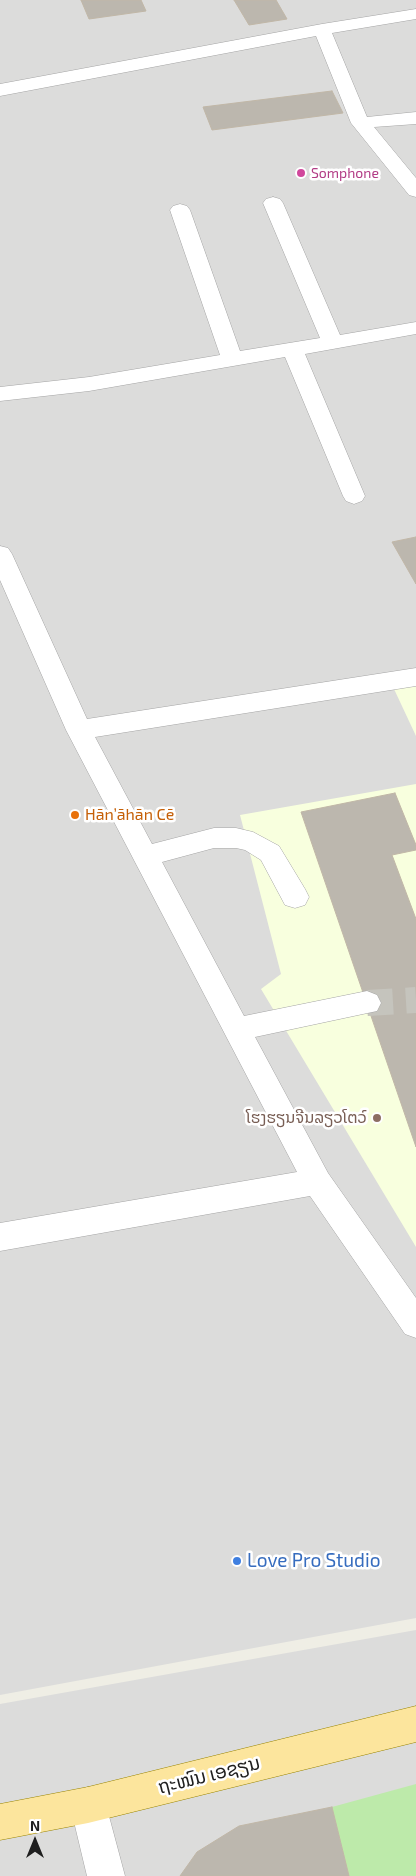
<!DOCTYPE html>
<meta charset="utf-8">
<style>
body{margin:0}
#map{position:relative;width:416px;height:1876px;overflow:hidden;background:#efeee5;font-family:"Exo 2",sans-serif}
canvas{display:block}
.north{position:absolute;left:10px;top:1816px;width:50px;height:50px;-webkit-text-stroke:4px #fff;paint-order:stroke;rotate:0deg;font-size:14px;font-weight:700;line-height:20px;text-align:center;color:#1e1e1e}
.north::after{content:'';display:block;margin:auto;width:18px;height:22px;background:#1e1e1e;clip-path:polygon(50% 0,100% 100%,50% 72%,0 100%)}
</style>
<div id="map">
<canvas width="416" height="1876"></canvas>
<div class="north">N</div>
</div>
<script>
const ctx = document.querySelector('canvas').getContext('2d');
ctx.lineJoin = 'round';
function paint(path, color) {
  ctx.fillStyle = color;
  ctx.fill(path, 'evenodd');
}
function shape(rows) {
  const path = new Path2D();
  for (const r of rows) {
    path.moveTo(r[0], r[1]);
    for (let i = 2; i < r.length; i += 2) path.lineTo(r[i], r[i + 1]);
  }
  return path;
}
function strokePath(path, color, width, dash) {
  ctx.strokeStyle = color;
  ctx.lineWidth = width;
  ctx.lineCap = dash ? 'butt' : 'round';
  ctx.setLineDash(dash || []);
  ctx.stroke(path);
}
function label(font, color, halo, rows, align = 'center') {
  ctx.font = font + ' "Exo 2","Noto Sans Lao",sans-serif';
  ctx.lineWidth = 5;
  ctx.setLineDash([]);
  ctx.textBaseline = 'middle';
  ctx.strokeStyle = halo;
  ctx.fillStyle = color;
  for (const [text, x, y, turn = 0] of rows) {
    ctx.save();
    ctx.translate(x, y);
    ctx.rotate((+turn || 0) * Math.PI / 180);
    ctx.textAlign = isNaN(turn) ? turn : align;
    if (halo) ctx.strokeText(text, 0, 0);
    ctx.fillText(text, 0, 0);
    ctx.restore();
  }
}
paint(shape([
 [0,0,416,0,416,1618,0,1695],
 [416,1630,416,1876,0,1876,0,1704]
]), '#dcdcdb');
paint(shape([
 [416,686,416,736,394,689],
 [416,784,416,1247,261,989,281,974,240,815]
]), '#f8ffde');
paint(shape([
 [416,1784,416,1876,349,1876,332,1807]
]), '#bdeaaa');
const building = shape([
 [81,0,141,0,146,11,89,19,81,0],
 [234,0,276,0,287,19,249,25,234,0],
 [332,91,343,113,212,130,203,107,332,91],
 [416,537,416,584,392,542,416,537],
 [395,793,416,845,416,850,392,855,416,919,416,1147,301,812,395,793],
 [332,1807,349,1876,180,1876,197,1852,239,1826,332,1807]
]);
paint(building, '#bcb7ae');
strokePath(building, '#c1b7a7', 1);
strokePath(shape([
 [367,1003,416,1000]
]), '#c5c4bd', 26, [26, 13]);
const minor = shape([
 [416,9,416,19,332,33,367,117,416,112,416,124,374,127,416,178,416,197,409,195,351,123,316,36,0,96,0,84,322,24,416,9],
 [273,197,280,199,283,203,340,335,416,322,416,334,305,354,365,496,362,501,354,504,346,501,343,496,285,357,89,391,0,401,0,387,89,377,220,355,170,210,173,206,180,204,187,206,190,210,240,351,320,338,263,203,266,199,273,197],
 [0,546,8,548,12,554,87,719,416,668,416,686,95,737,152,844,214,828,236,828,253,832,279,846,305,889,309,897,305,905,295,908,285,905,261,860,245,850,236,848,214,848,162,862,244,1016,367,991,377,995,381,1003,377,1011,255,1037,328,1173,416,1298,416,1338,405,1334,310,1196,0,1251,0,1223,297,1172,66,730,0,580,0,546],
 [88,1787,101,1792,106,1805,125,1876,87,1876,70,1805,75,1792,88,1787]
]);
const major = shape([
 [416,1706,416,1742,88,1823,0,1840,0,1804,88,1787,416,1706]
]);
strokePath(minor, '#a5a5a5', 1);
strokePath(major, '#998400', 1);
paint(minor, '#fff');
paint(major, '#fce59d');
for (const [x, y, r, color] of [
 [301,173,5,"#d1479c"],
 [75,815,5,"#e8710a"],
 [377,1118,5,"#8d6e63"],
 [237,1561,5,"#3f7fe0"]
]) {
  const dot = new Path2D();
  dot.arc(x, y, r, 0, 2 * Math.PI);
  ctx.fillStyle = color;
  ctx.fill(dot);
  strokePath(dot, '#fff', 2);
}
label('14px', '#b23c85', '#fff', [
 ["Somphone",311,173]
], 'left');
label('16px', '#c56008', '#fff', [
 ["Hān’āhān Cē",85,815]
], 'left');
label('16px', '#785e54', '#fff', [
 ["ໂຮງຮຽນຈີນລຽວໂຕວ໌",367,1118]
], 'right');
label('19px', '#366cbe', '#fff', [
 ["Love Pro Studio",247,1561]
], 'left');
label('19px', '#1e1e1e', '#fff', [
 ["ຖະໜົນ ເອຊຽນ",209,1775,-14]
]);
</script>
